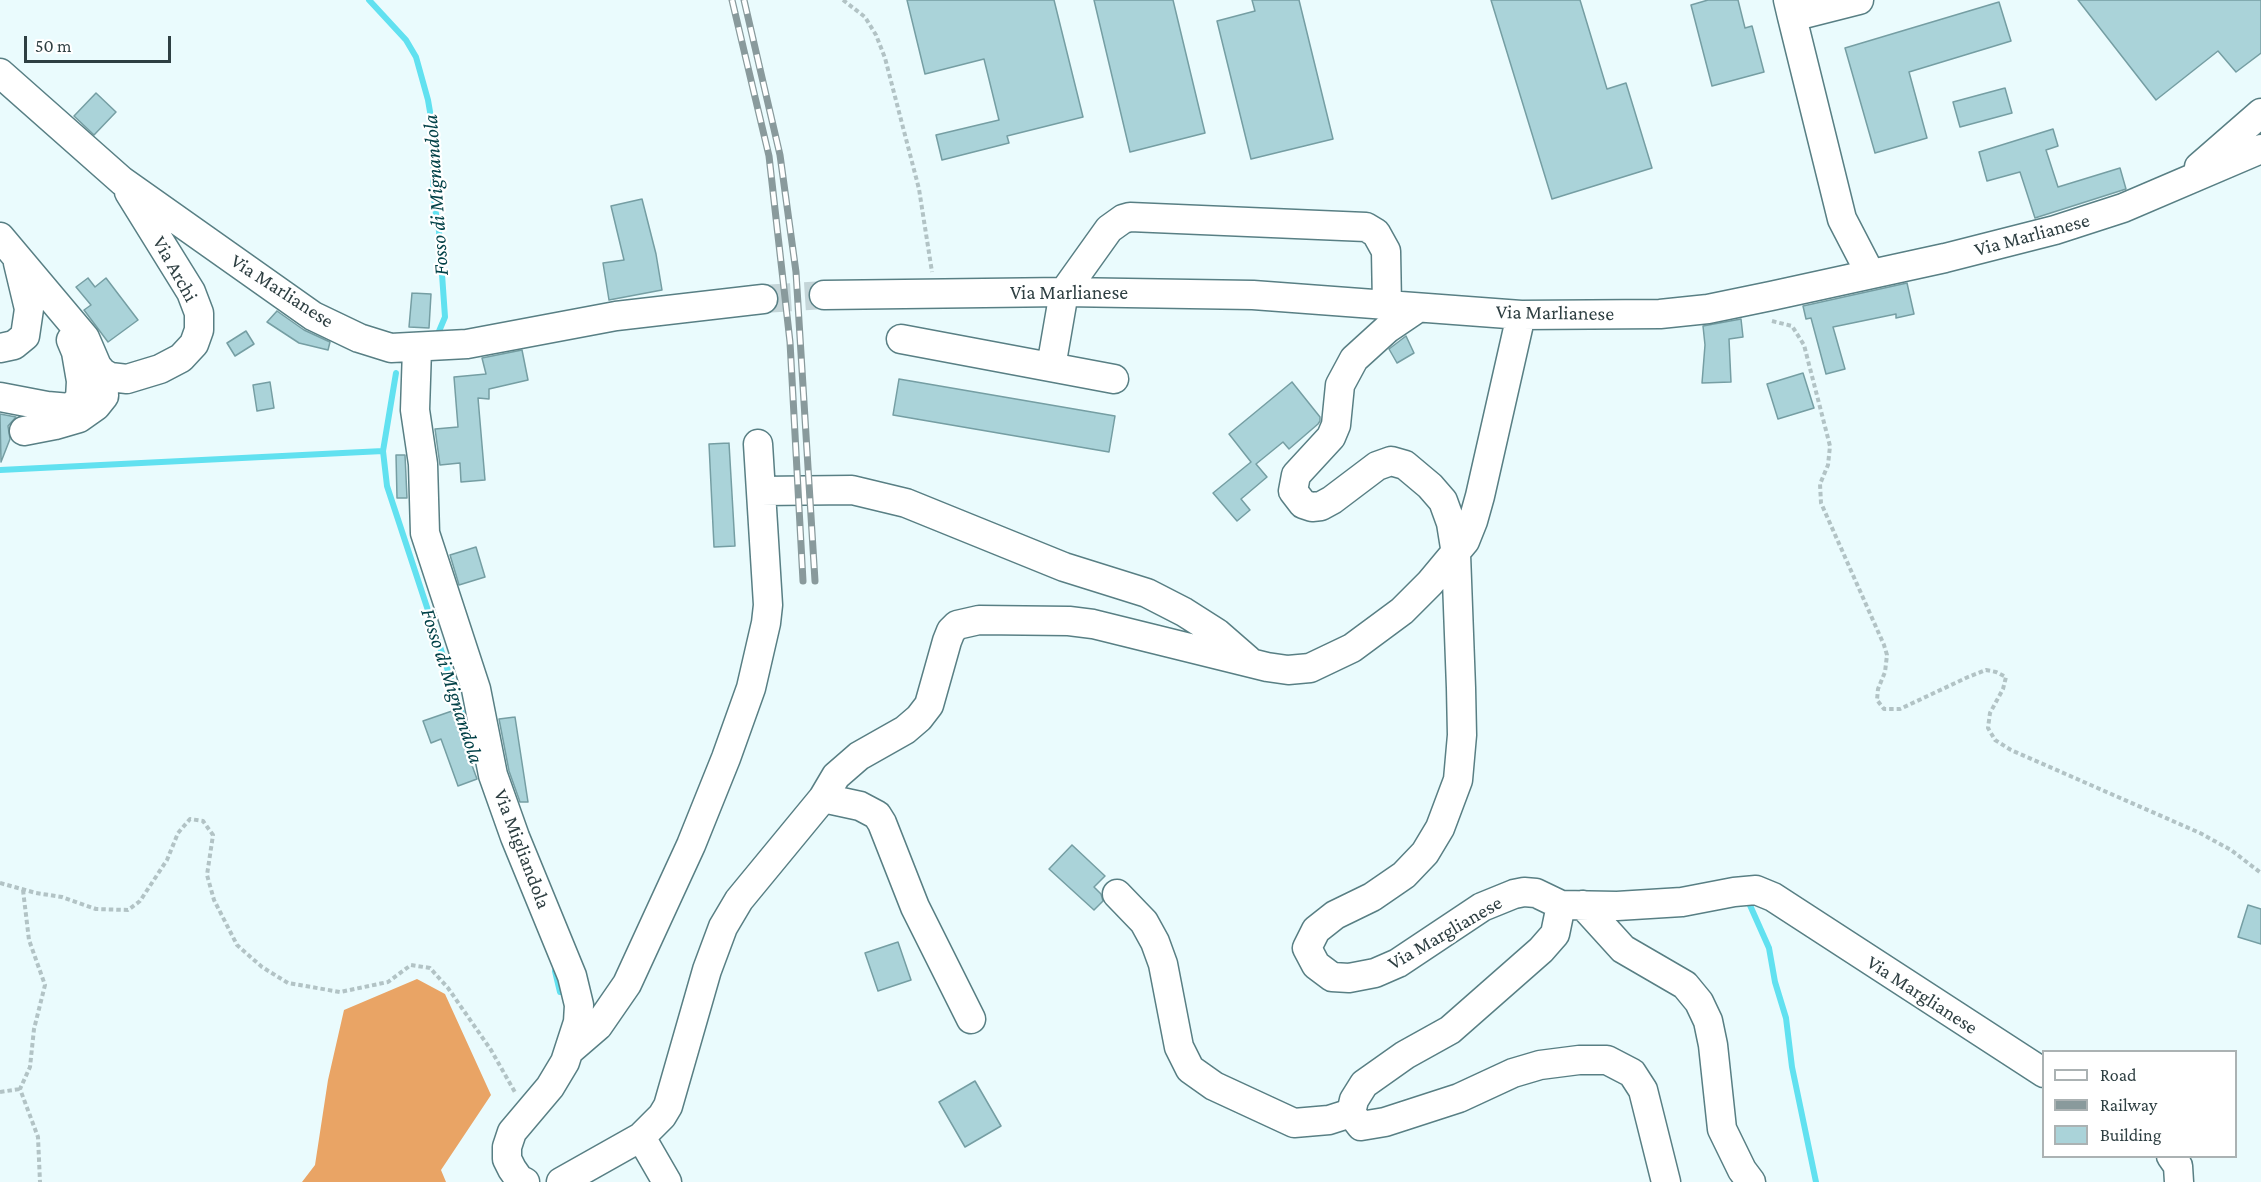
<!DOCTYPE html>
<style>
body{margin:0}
#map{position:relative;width:2261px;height:1182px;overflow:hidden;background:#eafbfd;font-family:"Crimson Pro",serif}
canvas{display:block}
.legend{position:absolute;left:2042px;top:1050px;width:195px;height:108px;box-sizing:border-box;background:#fff;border:2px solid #abb2b3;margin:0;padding:8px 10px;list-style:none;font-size:18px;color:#2e3f42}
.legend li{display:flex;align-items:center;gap:12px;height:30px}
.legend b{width:30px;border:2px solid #abb2b3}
.scale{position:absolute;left:24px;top:36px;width:147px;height:27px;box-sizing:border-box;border:3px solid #2e3f42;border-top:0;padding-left:8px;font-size:18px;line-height:21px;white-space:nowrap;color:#2e3f42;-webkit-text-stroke:4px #fff;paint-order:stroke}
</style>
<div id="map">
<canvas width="2261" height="1182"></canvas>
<ul class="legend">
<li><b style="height:8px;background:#fff"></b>Road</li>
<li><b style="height:8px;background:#899a9c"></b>Railway</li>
<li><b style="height:16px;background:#aad3d9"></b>Building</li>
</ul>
<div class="scale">50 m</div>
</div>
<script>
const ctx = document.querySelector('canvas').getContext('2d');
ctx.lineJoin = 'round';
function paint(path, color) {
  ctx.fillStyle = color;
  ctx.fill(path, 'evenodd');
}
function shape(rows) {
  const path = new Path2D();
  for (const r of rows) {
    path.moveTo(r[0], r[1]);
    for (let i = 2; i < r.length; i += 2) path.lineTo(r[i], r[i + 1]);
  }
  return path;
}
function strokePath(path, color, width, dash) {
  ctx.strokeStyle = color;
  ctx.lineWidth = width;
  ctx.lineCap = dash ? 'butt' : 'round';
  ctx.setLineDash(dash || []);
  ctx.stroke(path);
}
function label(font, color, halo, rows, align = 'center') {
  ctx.font = font + ' "Crimson Pro",serif';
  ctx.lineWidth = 4.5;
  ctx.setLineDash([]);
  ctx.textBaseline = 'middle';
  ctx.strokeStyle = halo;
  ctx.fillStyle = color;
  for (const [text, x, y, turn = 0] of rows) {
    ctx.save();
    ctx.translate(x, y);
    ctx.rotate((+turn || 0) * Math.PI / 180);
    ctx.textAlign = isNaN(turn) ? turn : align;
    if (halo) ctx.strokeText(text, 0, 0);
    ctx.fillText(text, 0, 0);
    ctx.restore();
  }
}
paint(shape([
 [417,979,445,994,491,1095,441,1170,446,1182,302,1182,315,1165,328,1080,344,1010]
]), '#e9a465');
strokePath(shape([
 [369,0,406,40,416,57,428,100,435,141,433,183,435,208,439,231,445,317,437,336],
 [396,373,383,451,387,486,476,756],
 [0,470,383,451],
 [1749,903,1769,948,1775,982,1786,1018,1792,1067,1816,1182],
 [555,971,560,992]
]), '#61e1f0', 6);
const building = shape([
 [907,0,1054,0,1083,117,1007,136,1009,143,942,160,936,135,999,120,984,59,925,74,907,0],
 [1094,0,1173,0,1205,133,1130,152,1094,0],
 [1252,0,1299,0,1333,139,1251,159,1217,21,1255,11,1252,0],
 [1491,0,1580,0,1607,89,1626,83,1652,168,1552,199,1491,0],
 [1708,0,1738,0,1745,28,1752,26,1764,72,1712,86,1691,5,1708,0],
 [2078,0,2261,0,2261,53,2236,72,2218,51,2156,100,2078,0],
 [1999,2,2011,41,1909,72,1927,138,1875,153,1845,48,1999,2],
 [2005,88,2012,113,1960,127,1953,102,2005,88],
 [96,93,116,112,94,135,74,116,96,93],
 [2053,129,2058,146,2046,150,2058,187,2120,168,2126,189,2035,218,2020,172,1987,181,1979,152,2053,129],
 [642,199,656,254,662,290,609,300,603,263,624,260,611,206,642,199],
 [88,278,95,287,106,278,138,320,108,342,84,310,91,305,76,287,88,278],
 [1907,283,1914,314,1896,318,1896,314,1833,327,1845,369,1826,374,1811,318,1806,319,1803,306,1907,283],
 [412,293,431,294,429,328,409,327,412,293],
 [277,311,304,330,330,342,328,350,299,343,267,322,277,311],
 [1741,319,1743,337,1729,339,1731,382,1702,383,1705,345,1703,326,1741,319],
 [246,331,254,344,235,356,227,343,246,331],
 [1406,336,1414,353,1397,363,1389,349,1406,336],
 [522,350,528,380,489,389,489,399,478,398,485,480,461,482,460,463,440,465,435,429,458,427,454,377,486,374,482,358,522,350],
 [1803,373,1814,408,1778,419,1767,384,1803,373],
 [899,379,1115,416,1109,452,893,415,899,379],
 [270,382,274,408,257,411,253,385,270,382],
 [1292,382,1320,417,1320,421,1318,424,1289,449,1283,442,1256,464,1267,477,1241,499,1250,510,1237,521,1213,493,1251,462,1229,434,1292,382],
 [0,414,16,417,8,426,10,439,1,462,0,414],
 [729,443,735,546,714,547,709,444,729,443],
 [396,455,405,455,407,498,397,498,396,455],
 [476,547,485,577,459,585,450,555,476,547],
 [452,711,477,779,458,786,441,739,431,743,423,721,452,711],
 [515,717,528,802,520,802,509,771,499,719,515,717],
 [1072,845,1105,876,1094,887,1101,894,1103,901,1094,910,1049,869,1072,845],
 [2248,905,2261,909,2261,944,2238,937,2248,905],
 [898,942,911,980,878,991,865,953,898,942],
 [975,1081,1001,1126,965,1147,939,1102,975,1081]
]);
paint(building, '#aad3d9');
strokePath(building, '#759ea3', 1.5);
strokePath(shape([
 [763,299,824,295]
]), '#c4d5d8', 28, [28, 14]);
const minor = shape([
 [1788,0,1792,17,1859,0],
 [1792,17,1842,219,1870,273],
 [0,73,122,181,313,316,359,338,391,348,467,344,616,316,763,299],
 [2199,167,2261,113],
 [0,237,85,338,97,366,103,373,110,377,127,379,160,369,181,358,194,344,199,330,199,313,191,292,129,192],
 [824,295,1064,292,1253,295,1521,315,1660,314,1708,309,1771,296,1945,258,2055,230,2123,208,2261,149],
 [1418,308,1387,329,1354,359,1340,385,1336,425,1331,437,1296,475,1293,491,1303,504,1312,507,1321,506,1332,500,1377,466,1391,461,1405,465,1430,486,1443,501,1451,523,1456,554,1461,688,1462,735,1458,780,1440,828,1425,853,1404,875,1372,897,1335,915,1316,930,1307,948,1316,965,1332,977,1349,978,1375,973,1398,963,1482,907,1514,894,1524,892,1536,893,1561,905,1617,906,1682,902,1734,892,1756,890,1773,897,2044,1073],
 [901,339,1114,379],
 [0,348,14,345,25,336,29,309,18,263],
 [417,349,415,410,423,464,425,533,476,689,493,775,515,837,572,976,579,1005,578,1022,565,1062,550,1087,512,1132,507,1147,507,1159,512,1169,519,1179,525,1182],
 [1051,367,1064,292,1109,229,1123,219,1130,217,1366,227,1376,233,1386,251,1387,305],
 [0,397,47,406,70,408,80,399,81,381,76,352,71,340],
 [24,431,55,425,79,418,96,406,104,396,103,373],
 [761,491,852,490,906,503,1064,567,1147,593,1184,612,1217,633,1248,660],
 [823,798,860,806,877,815,882,823,915,907,971,1019],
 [1117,894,1144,922,1155,942,1163,964,1179,1047,1190,1069,1214,1086,1294,1123,1329,1120,1351,1113],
 [1561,905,1555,934,1541,950,1450,1030,1405,1055,1364,1084,1354,1100,1351,1113,1361,1126,1385,1122,1459,1098,1513,1073,1540,1065,1579,1060,1607,1060,1632,1073,1643,1090,1666,1182],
 [1583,905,1623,949,1685,985,1699,1002,1708,1021,1713,1045,1722,1129,1742,1170,1751,1182],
 [569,1051,598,1026,627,984,691,845,726,758,751,688,766,623,768,605,758,444],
 [641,1137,667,1182],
 [2171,1156,2178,1166,2179,1182],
 [561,1182,641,1137,662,1116,668,1106,707,970,723,927,739,900,823,798,836,776,859,756,905,730,919,718,929,705,947,641,951,631,957,625,979,620,1069,621,1093,624,1267,667,1288,670,1310,668,1352,648,1402,611,1430,583,1465,541,1473,521,1480,496,1521,315]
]);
strokePath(minor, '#587f84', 31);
strokePath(shape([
 [843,0,865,17,876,35,885,58,919,189,932,272],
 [1772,321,1792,326,1804,345,1830,446,1828,465,1820,484,1821,503,1884,645,1887,655,1885,672,1878,689,1877,700,1884,709,1900,709,1968,677,1986,670,1996,672,2006,677,2003,689,1990,713,1988,728,1995,740,2011,750,2200,833,2231,850,2261,873],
 [0,883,36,893,62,897,96,909,128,910,140,901,167,860,178,833,190,819,203,821,213,835,207,875,214,900,237,945,262,967,288,983,340,992,388,982,411,965,430,968,448,988,491,1050,516,1094],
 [23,890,29,940,45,985,34,1029,30,1067,20,1089,38,1137,40,1182],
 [0,1092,20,1089]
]), '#b2c3c5', 4, [4.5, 3]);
strokePath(minor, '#fff', 28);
const rail = shape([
 [732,0,769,156,790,342,803,581],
 [744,0,780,155,796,272,815,581]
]);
strokePath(rail, '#899a9c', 7);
strokePath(rail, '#fff', 4.5, [14]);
label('20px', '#2e3f42', '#fff', [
 ["Via Marlianese",2032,235,-15],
 ["Via Archi",175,269,61],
 ["Via Marlianese",282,291,33],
 ["Via Marlianese",1069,293],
 ["Via Marlianese",1555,313,1],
 ["Via Migliandola",522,849,69],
 ["Via Marglianese",1445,933,-30],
 ["Via Marglianese",1922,995,33]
]);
label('italic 21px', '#014046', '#fff', [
 ["Fosso di Mignandola",436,195,-94],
 ["Fosso di Mignandola",452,686,72]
]);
</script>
